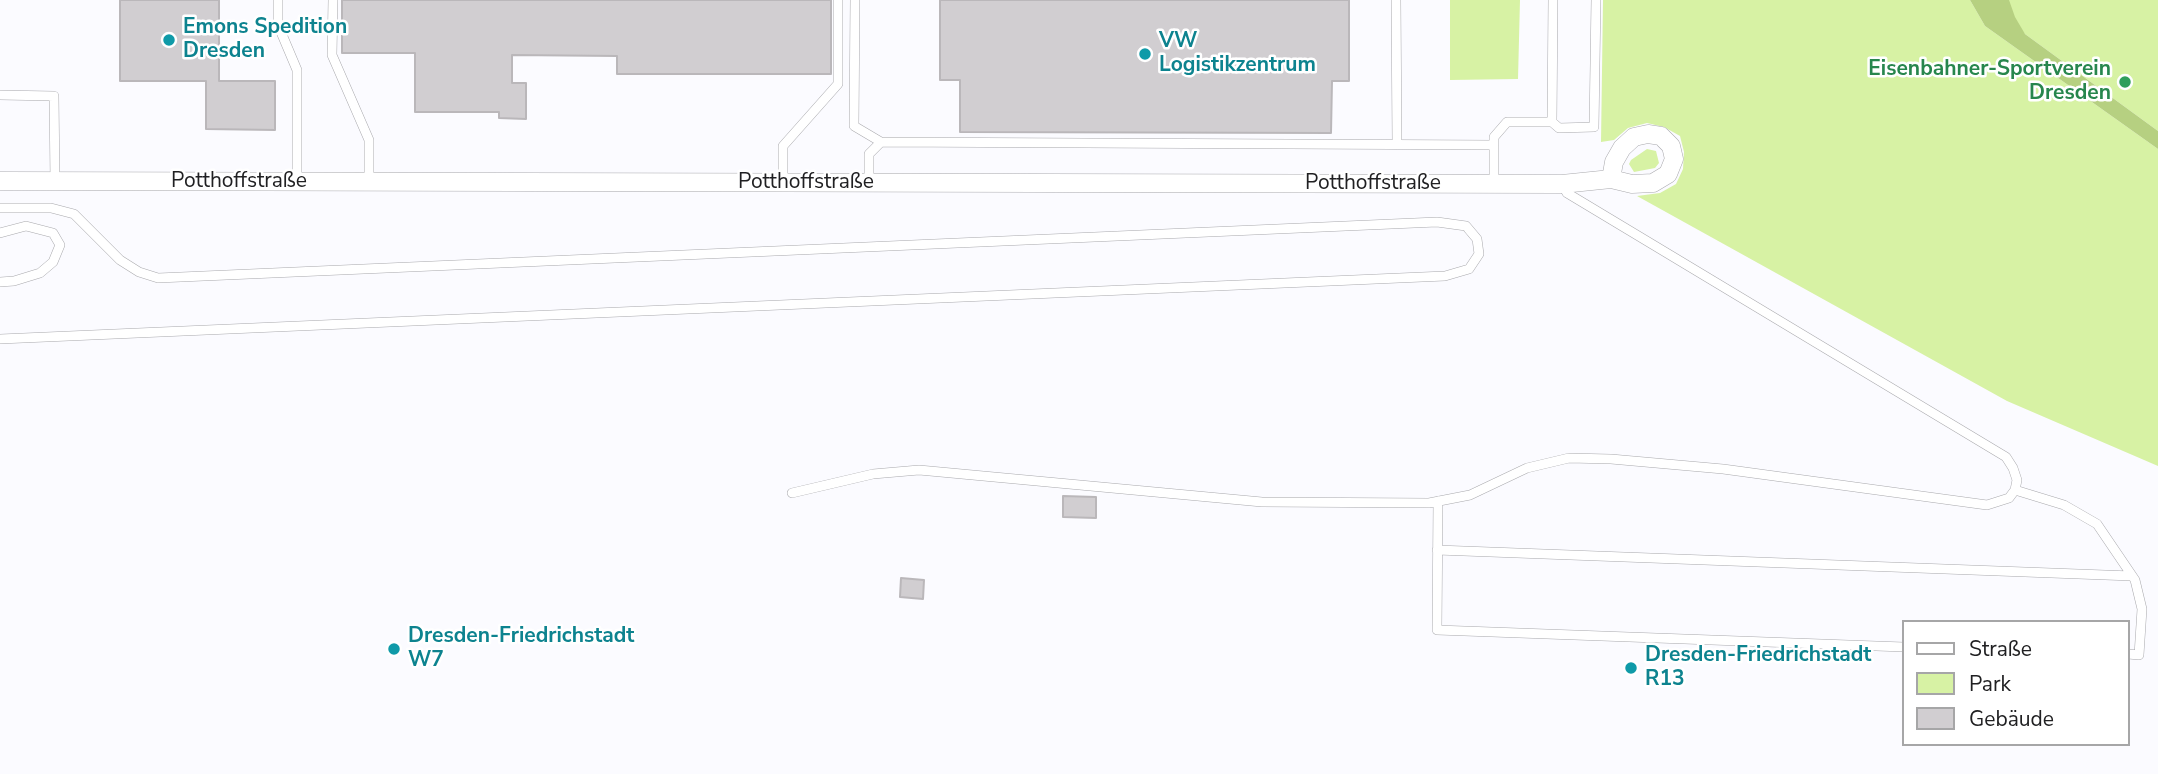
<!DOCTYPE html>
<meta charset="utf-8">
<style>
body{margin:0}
#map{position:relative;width:2158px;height:774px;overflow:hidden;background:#fbfbff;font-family:"Nunito Sans",sans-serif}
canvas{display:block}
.legend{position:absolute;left:1902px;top:620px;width:228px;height:126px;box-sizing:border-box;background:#fff;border:2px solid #a6a6a7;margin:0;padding:9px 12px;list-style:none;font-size:21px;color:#202022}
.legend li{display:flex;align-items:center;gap:14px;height:35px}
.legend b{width:35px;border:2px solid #a6a6a7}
</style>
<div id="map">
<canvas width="2158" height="774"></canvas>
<ul class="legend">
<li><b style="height:9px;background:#fff"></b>Straße</li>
<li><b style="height:19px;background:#d7f2a4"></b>Park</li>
<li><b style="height:19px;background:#d1ced1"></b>Gebäude</li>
</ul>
</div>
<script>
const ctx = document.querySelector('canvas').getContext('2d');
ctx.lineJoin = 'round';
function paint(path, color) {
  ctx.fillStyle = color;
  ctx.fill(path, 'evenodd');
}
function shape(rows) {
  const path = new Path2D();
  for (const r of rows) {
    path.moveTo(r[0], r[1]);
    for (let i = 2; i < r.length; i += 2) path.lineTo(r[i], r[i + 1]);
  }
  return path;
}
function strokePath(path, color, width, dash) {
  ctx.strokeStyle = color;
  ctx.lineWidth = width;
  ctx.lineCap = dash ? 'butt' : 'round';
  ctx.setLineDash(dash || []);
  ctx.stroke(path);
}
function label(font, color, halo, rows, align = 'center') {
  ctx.font = font + ' "Nunito Sans",sans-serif';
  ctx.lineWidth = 5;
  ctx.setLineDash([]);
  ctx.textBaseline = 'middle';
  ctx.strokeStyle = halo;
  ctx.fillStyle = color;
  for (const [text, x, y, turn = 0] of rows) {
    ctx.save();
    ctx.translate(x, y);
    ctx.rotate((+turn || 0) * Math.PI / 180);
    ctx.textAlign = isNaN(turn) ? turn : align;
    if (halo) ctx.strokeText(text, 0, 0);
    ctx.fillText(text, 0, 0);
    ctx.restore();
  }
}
paint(shape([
 [1450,0,1520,0,1518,79,1450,80],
 [1603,0,1970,0,1985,26,2158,149,2158,466,2007,401,1637,196,1660,193,1676,184,1683,169,1684,152,1680,136,1664,127,1647,123,1628,128,1614,140,1601,142],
 [1979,0,2158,0,2158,131,2025,34],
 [1647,149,1656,151,1659,163,1655,168,1634,172,1629,164,1631,160]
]), '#d7f2a4');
paint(shape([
 [1970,0,2009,0,2015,17,2025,34,2158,131,2158,149,1985,26]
]), '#b6d081');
const building = shape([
 [120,0,219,0,219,81,275,81,275,130,206,129,206,81,120,81,120,0],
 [342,0,831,0,831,74,617,74,617,56,512,55,512,83,526,83,526,119,499,118,499,112,415,112,415,53,342,53,342,0],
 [940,0,1349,0,1349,81,1332,81,1331,133,960,132,960,80,940,80,940,0],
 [1063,496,1096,497,1096,518,1063,517,1063,496],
 [901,578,924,580,923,599,900,597,901,578]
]);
paint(building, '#d1ced1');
strokePath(building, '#bab7ba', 2);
const lane = shape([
 [278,0,278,25,297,70,297,182],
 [333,0,332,55,369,140,369,182],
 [855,0,854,126,881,142],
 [1396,0,1397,144],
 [0,95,54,96,55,181],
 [1552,122,1559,128,1594,127,1596,0],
 [783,183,783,146,838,84,838,0],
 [869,183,869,154,881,142,1494,145],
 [1494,184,1494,137,1507,122,1552,122,1553,0],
 [0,208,51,208,74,214,120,260,139,272,158,278,1437,222,1466,226,1477,239,1479,254,1469,269,1445,276,0,339],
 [0,233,26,226,53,233,60,245,53,262,40,273,14,281,0,282],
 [2015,490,2064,505,2097,524,2135,580,2142,609,2139,655,2128,654],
 [792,493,873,474,919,470,1262,502,1429,503,1470,495,1527,468,1569,458,1611,459,1723,469,1987,505,2009,498,2015,490,2017,480,2013,468,2006,457,1567,193,1562,184],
 [1438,501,1437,630,1904,647],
 [1437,550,2132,576]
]);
const street = shape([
 [0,181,1562,184,1611,179,1632,184,1653,183,1668,174,1674,159,1671,146,1661,136,1648,134,1634,137,1622,148,1614,162,1611,179]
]);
strokePath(lane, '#a9a9ad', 10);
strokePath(street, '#a9a9ad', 19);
strokePath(lane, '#fff', 9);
strokePath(street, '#fff', 18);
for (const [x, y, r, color] of [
 [169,40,7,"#0f9aa8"],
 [1145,54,7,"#0f9aa8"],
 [2125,82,7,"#2e9e5b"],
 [394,649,7,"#0f9aa8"],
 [1631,668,7,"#0f9aa8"]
]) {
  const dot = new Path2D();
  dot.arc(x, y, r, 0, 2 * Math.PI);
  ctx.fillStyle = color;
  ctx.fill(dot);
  strokePath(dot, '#fff', 2.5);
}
label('bold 21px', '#0d838f', '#fff', [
 ["Emons Spedition",183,28],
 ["Dresden",183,52],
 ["VW",1159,42],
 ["Logistikzentrum",1159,66],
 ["Dresden-Friedrichstadt",408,637],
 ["W7",408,661],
 ["Dresden-Friedrichstadt",1645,656],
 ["R13",1645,680]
], 'left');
label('bold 21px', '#27864d', '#fff', [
 ["Eisenbahner-Sportverein",2111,70],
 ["Dresden",2111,94]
], 'right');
label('21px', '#202022', '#fff', [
 ["Potthoffstraße",239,182],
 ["Potthoffstraße",806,183],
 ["Potthoffstraße",1373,184]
]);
</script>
